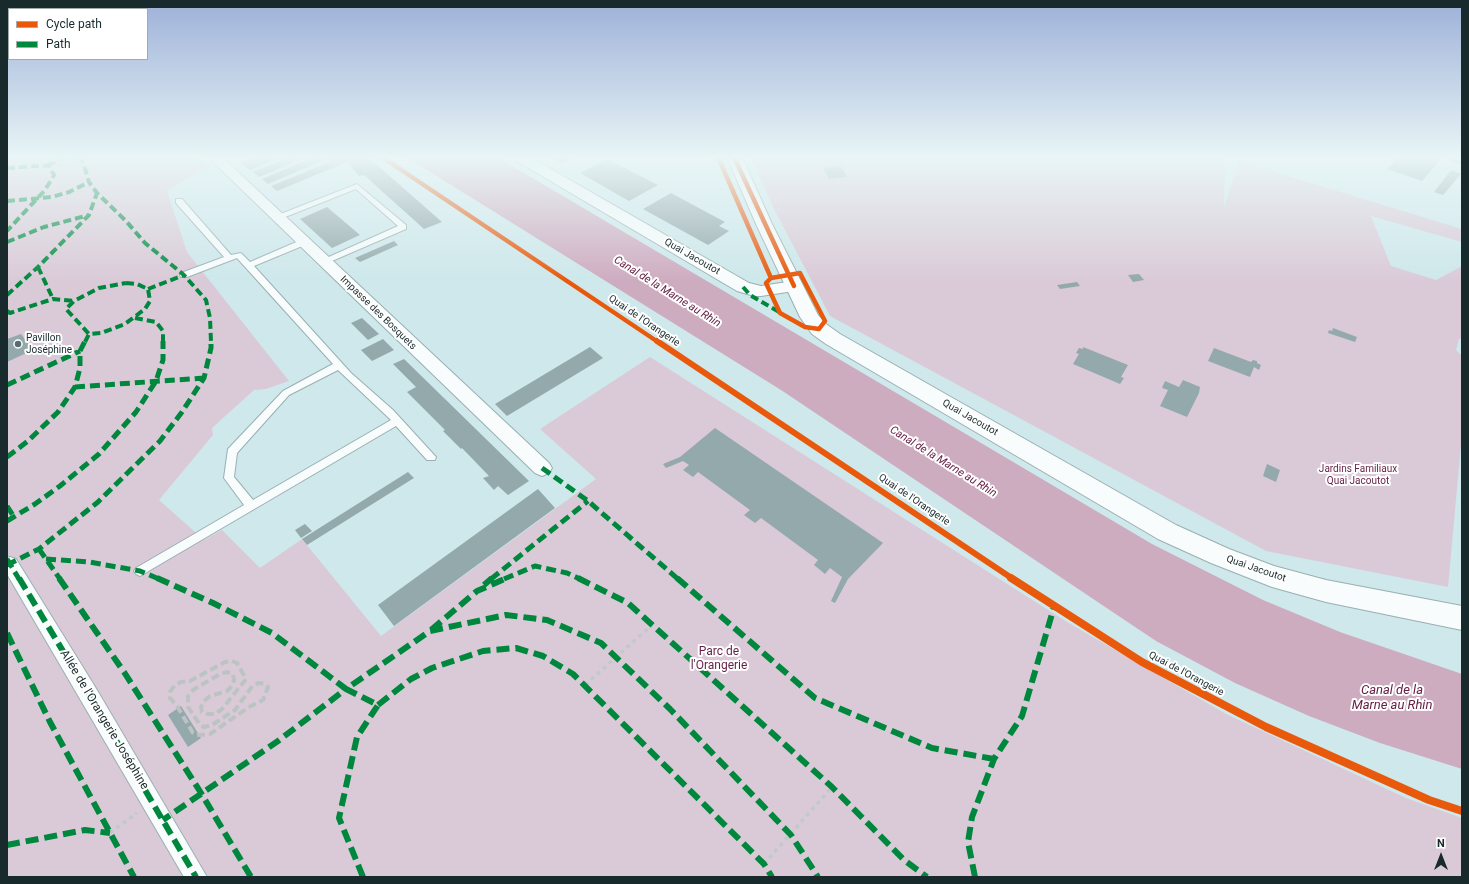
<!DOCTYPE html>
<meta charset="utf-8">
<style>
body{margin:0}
#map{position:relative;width:1469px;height:884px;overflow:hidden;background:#cee8eb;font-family:Roboto,sans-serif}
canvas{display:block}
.frame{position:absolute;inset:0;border:8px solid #182a2c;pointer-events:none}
.legend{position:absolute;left:8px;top:8px;width:140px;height:52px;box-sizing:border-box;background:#fff;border:1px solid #a3aaab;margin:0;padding:5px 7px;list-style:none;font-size:12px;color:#182a2c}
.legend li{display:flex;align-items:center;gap:8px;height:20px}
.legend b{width:20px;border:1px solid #a3aaab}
.north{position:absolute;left:1421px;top:836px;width:40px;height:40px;-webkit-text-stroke:3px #fff;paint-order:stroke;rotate:0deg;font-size:11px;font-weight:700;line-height:16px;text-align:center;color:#182a2c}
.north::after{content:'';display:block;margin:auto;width:14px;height:18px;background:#182a2c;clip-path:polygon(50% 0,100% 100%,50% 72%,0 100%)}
</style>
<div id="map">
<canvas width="1469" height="884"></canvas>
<div class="frame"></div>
<ul class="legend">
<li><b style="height:5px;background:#e8590c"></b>Cycle path</li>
<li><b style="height:5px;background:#00873e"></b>Path</li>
</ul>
<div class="north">N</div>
</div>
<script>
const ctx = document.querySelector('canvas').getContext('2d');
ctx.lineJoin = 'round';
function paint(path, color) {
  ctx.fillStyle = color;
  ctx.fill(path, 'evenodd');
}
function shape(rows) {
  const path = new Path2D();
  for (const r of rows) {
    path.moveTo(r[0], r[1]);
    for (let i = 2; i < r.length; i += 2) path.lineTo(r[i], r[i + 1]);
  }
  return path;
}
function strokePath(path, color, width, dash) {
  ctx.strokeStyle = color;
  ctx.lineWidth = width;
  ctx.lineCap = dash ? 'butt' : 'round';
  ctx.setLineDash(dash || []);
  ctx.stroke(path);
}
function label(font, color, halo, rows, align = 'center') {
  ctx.font = font + ' Roboto,sans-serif';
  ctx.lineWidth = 4;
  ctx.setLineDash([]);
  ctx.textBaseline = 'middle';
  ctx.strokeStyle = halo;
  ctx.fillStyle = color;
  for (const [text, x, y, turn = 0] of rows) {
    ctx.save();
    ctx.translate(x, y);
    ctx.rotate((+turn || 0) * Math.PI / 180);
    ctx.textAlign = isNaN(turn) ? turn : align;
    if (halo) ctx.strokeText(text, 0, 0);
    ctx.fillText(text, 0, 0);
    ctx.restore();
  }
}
paint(shape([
 [7,157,196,157,210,165,167,191,187,252,289,381,266,389,254,390,212,428,213,435,159,500,204,540,222,530,260,568,302,539,381,636,596,479,540,429,650,357,1067,622,1226,714,1406,798,1462,818,1462,877,7,877],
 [750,157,1225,157,1224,207,1239,161,1462,229,1462,242,1371,216,1391,266,1436,280,1462,266,1462,339,1459,339,1456,350,1462,356,1462,434,1448,587,1266,551,830,316,774,209]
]), '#dacad7');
paint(shape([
 [406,157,497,157,1152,544,1263,600,1340,632,1462,674,1462,769,1380,743,1309,716,1235,683,1156,641,781,390]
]), '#ceacc0');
paint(shape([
 [256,157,282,157,250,170,241,163],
 [290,157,307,157,259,177,253,172],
 [314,157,368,157,442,222,424,229,364,175,359,176,347,162,277,191,271,186,330,162,327,159,268,184,262,179],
 [550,157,576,157,562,164],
 [1398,157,1443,157,1422,181,1387,169],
 [1454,157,1462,157,1462,165,1450,161],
 [607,159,658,185,629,201,580,173],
 [841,166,847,177,829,179,823,168],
 [1451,170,1461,174,1443,195,1434,192],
 [671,193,725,222,719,226,729,231,708,245,643,209],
 [327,207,360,235,332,248,300,219],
 [394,241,398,245,360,262,355,258],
 [1139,274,1144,280,1133,282,1128,275],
 [1077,282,1080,286,1060,289,1057,285],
 [362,318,379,334,368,340,351,323],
 [1333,328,1357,337,1355,342,1328,333,1329,330,1332,331],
 [21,334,33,350,7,362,7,339],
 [383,339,394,350,372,361,361,350],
 [590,347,603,358,507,416,495,404],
 [1083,347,1128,365,1121,377,1124,378,1120,384,1073,364,1079,354,1076,353,1079,348,1083,349],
 [1214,348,1251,362,1253,360,1257,361,1257,363,1261,365,1259,370,1254,367,1250,377,1208,361],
 [404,359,529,481,508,495,498,486,494,490,483,478,489,476,462,448,461,449,443,431,445,430,407,392,416,387,393,364],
 [1183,380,1200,387,1199,393,1187,417,1160,406,1168,390,1162,388,1165,381,1179,387],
 [715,428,883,543,848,579,835,603,831,601,842,577,830,568,825,574,814,565,818,560,761,518,755,523,744,515,750,510,698,472,693,477,683,470,689,465,683,461,666,468,663,464,680,457],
 [1267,464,1280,470,1276,482,1263,476],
 [408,472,414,478,307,545,302,539],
 [538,489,555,508,394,626,378,605],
 [305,524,312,531,301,538,295,530],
 [181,706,201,738,188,747,168,715]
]), '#94a9ab');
const service = shape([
 [357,184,406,225,406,229,325,264,321,262,322,260,398,226,356,189,280,219,274,219,273,217,357,184],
 [176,199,182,199,231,255,241,253,250,262,301,240,307,240,307,244,254,266,351,373,393,410,436,457,435,460,427,460,396,426,140,576,136,574,134,571,136,568,244,505,224,478,228,449,283,391,333,364,237,258,187,277,181,277,180,275,181,273,224,257,176,203,176,199],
 [338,370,391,420,253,500,234,477,237,453,289,395,338,370]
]);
const pedestrian = shape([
 [10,557,16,559,97,690,207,877,184,877,7,574,7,558,10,557]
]);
const minor = shape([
 [208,157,222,157,549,463,552,468,549,473,542,476,535,473,208,157],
 [514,157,530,157,749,283,761,286,794,281,800,282,802,286,800,290,794,291,761,296,754,296,737,291,515,160,514,157]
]);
const secondary = shape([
 [727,157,742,157,772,224,818,315,826,324,840,334,1176,525,1229,549,1274,566,1326,580,1462,606,1462,630,1326,602,1272,587,1211,563,1158,539,826,344,812,334,800,317,756,224,727,157]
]);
strokePath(service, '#9aafb1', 2);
strokePath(pedestrian, '#9aafb1', 2);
strokePath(minor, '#9aafb1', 2);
strokePath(secondary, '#9aafb1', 2);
strokePath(shape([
 [945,157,956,171]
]), '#c1cacb', 2, [2.5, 2.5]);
strokePath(shape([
 [585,685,652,625],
 [110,833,137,813],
 [764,864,832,787]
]), '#c1cacb', 3.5, [4, 4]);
paint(service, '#f8fcfc');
paint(pedestrian, '#f8fcfc');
paint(minor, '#f8fcfc');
paint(secondary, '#f8fcfc');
strokePath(shape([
 [232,661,237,663,246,679,222,709,215,714,208,714,202,712,201,707,204,701,210,696,227,691,232,686,234,680,233,674,227,672,220,674,193,690,188,696,188,707,200,725,204,727,212,725,235,710,253,685,259,683,265,684,268,687,263,700,249,707,210,734,197,735,193,733,177,706,170,698,170,692,175,685,181,682,190,681,225,662,232,661]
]), '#bbc3c3', 4, [8, 4]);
strokePath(shape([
 [78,157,83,162,89,182,97,193,126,221,145,243,184,275,206,300,210,318,211,342],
 [48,165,65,157],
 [7,168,48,165,54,175,45,190,7,231],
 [7,201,52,197,69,192,89,182],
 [7,242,44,227,89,215],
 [38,267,53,299],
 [126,283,137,284,148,289,150,301,145,309,125,324,101,333,89,334,66,309,74,301,99,288,126,283],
 [743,287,750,295,779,312],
 [148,289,184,275],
 [7,295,38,267,89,215,97,193],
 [7,311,10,313,53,299,74,301],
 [135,318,156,322,163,331,163,342],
 [85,342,89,334]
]), '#00873e', 4, [8, 4]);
strokePath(shape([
 [7,385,80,351],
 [75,387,204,378],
 [7,457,28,441,58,412,75,387,80,368,80,351,85,341],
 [542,468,588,501,678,579],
 [7,506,14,517],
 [7,521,35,504,60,486,99,454,136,412,156,381,163,360,163,341],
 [39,549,60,579],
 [7,559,19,579],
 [46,559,89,562,140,571,159,579],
 [7,565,39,549,98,502,160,441,182,412,204,378,211,348,211,341],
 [491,579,588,501],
 [504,579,535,566,567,573,580,579]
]), '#00873e', 5, [10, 5]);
strokePath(shape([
 [19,578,90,696,196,877],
 [59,578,124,672,201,793,251,877],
 [157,578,213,603,272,633,346,689,278,741,163,820],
 [578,578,628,603,832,787,904,860,927,877],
 [677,578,815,698,932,748,994,759],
 [484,585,492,578],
 [431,630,477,591,507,578],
 [7,633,50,722,134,877],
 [378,705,411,679,432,668,483,651,516,648,543,656,573,674,764,864,772,877],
 [7,845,85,830,110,833],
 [363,877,339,818,357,737,378,705,346,689,430,631,506,615,547,620,601,643,670,709,791,835,818,877],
 [975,877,968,842,972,817,994,759,1022,716,1054,607]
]), '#00873e', 6, [13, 6]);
strokePath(shape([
 [382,157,658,342],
 [718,157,771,278],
 [734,157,794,286],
 [800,273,825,321,819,329,805,327,780,313,766,283,771,278,800,273]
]), '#e8590c', 4.5);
strokePath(shape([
 [657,341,1013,579]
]), '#e8590c', 6);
strokePath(shape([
 [1011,578,1142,662,1266,727,1429,800,1462,811]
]), '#e8590c', 8);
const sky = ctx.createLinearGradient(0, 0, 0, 281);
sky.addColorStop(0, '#9db1d8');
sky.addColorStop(0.56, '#e9f5f6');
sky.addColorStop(1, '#e9f5f600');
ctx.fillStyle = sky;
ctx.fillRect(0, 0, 1469, 281);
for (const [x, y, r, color] of [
 [18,344,4,"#586c6f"]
]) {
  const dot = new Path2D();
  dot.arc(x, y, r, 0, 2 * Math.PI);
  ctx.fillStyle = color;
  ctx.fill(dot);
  strokePath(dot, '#fff', 1.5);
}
label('10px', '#182a2c', '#fff', [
 ["Quai Jacoutot",692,257,30],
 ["Impasse des Bosquets",378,313,44],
 ["Quai de l'Orangerie",644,321,34],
 ["Quai Jacoutot",970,418,30],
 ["Quai de l'Orangerie",914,500,34],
 ["Quai Jacoutot",1256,569,19],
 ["Quai de l'Orangerie",1186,674,28]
]);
label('10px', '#182a2c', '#fff', [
 ["Pavillon",26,338],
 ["Joséphine",26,350]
], 'left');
label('10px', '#651f46', '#fff', [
 ["Jardins Familiaux",1358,469],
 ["Quai Jacoutot",1358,481]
]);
label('italic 11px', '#662046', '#fff', [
 ["Canal de la Marne au Rhin",667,292,32],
 ["Canal de la Marne au Rhin",943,462,32]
]);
label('12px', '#651f46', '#fff', [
 ["Parc de",719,652],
 ["l'Orangerie",719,666]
]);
label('12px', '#182a2c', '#fff', [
 ["Allée de l'Orangerie Joséphine",104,720,59]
]);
label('italic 13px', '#662046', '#fff', [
 ["Canal de la",1392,691],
 ["Marne au Rhin",1392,706]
]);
</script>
